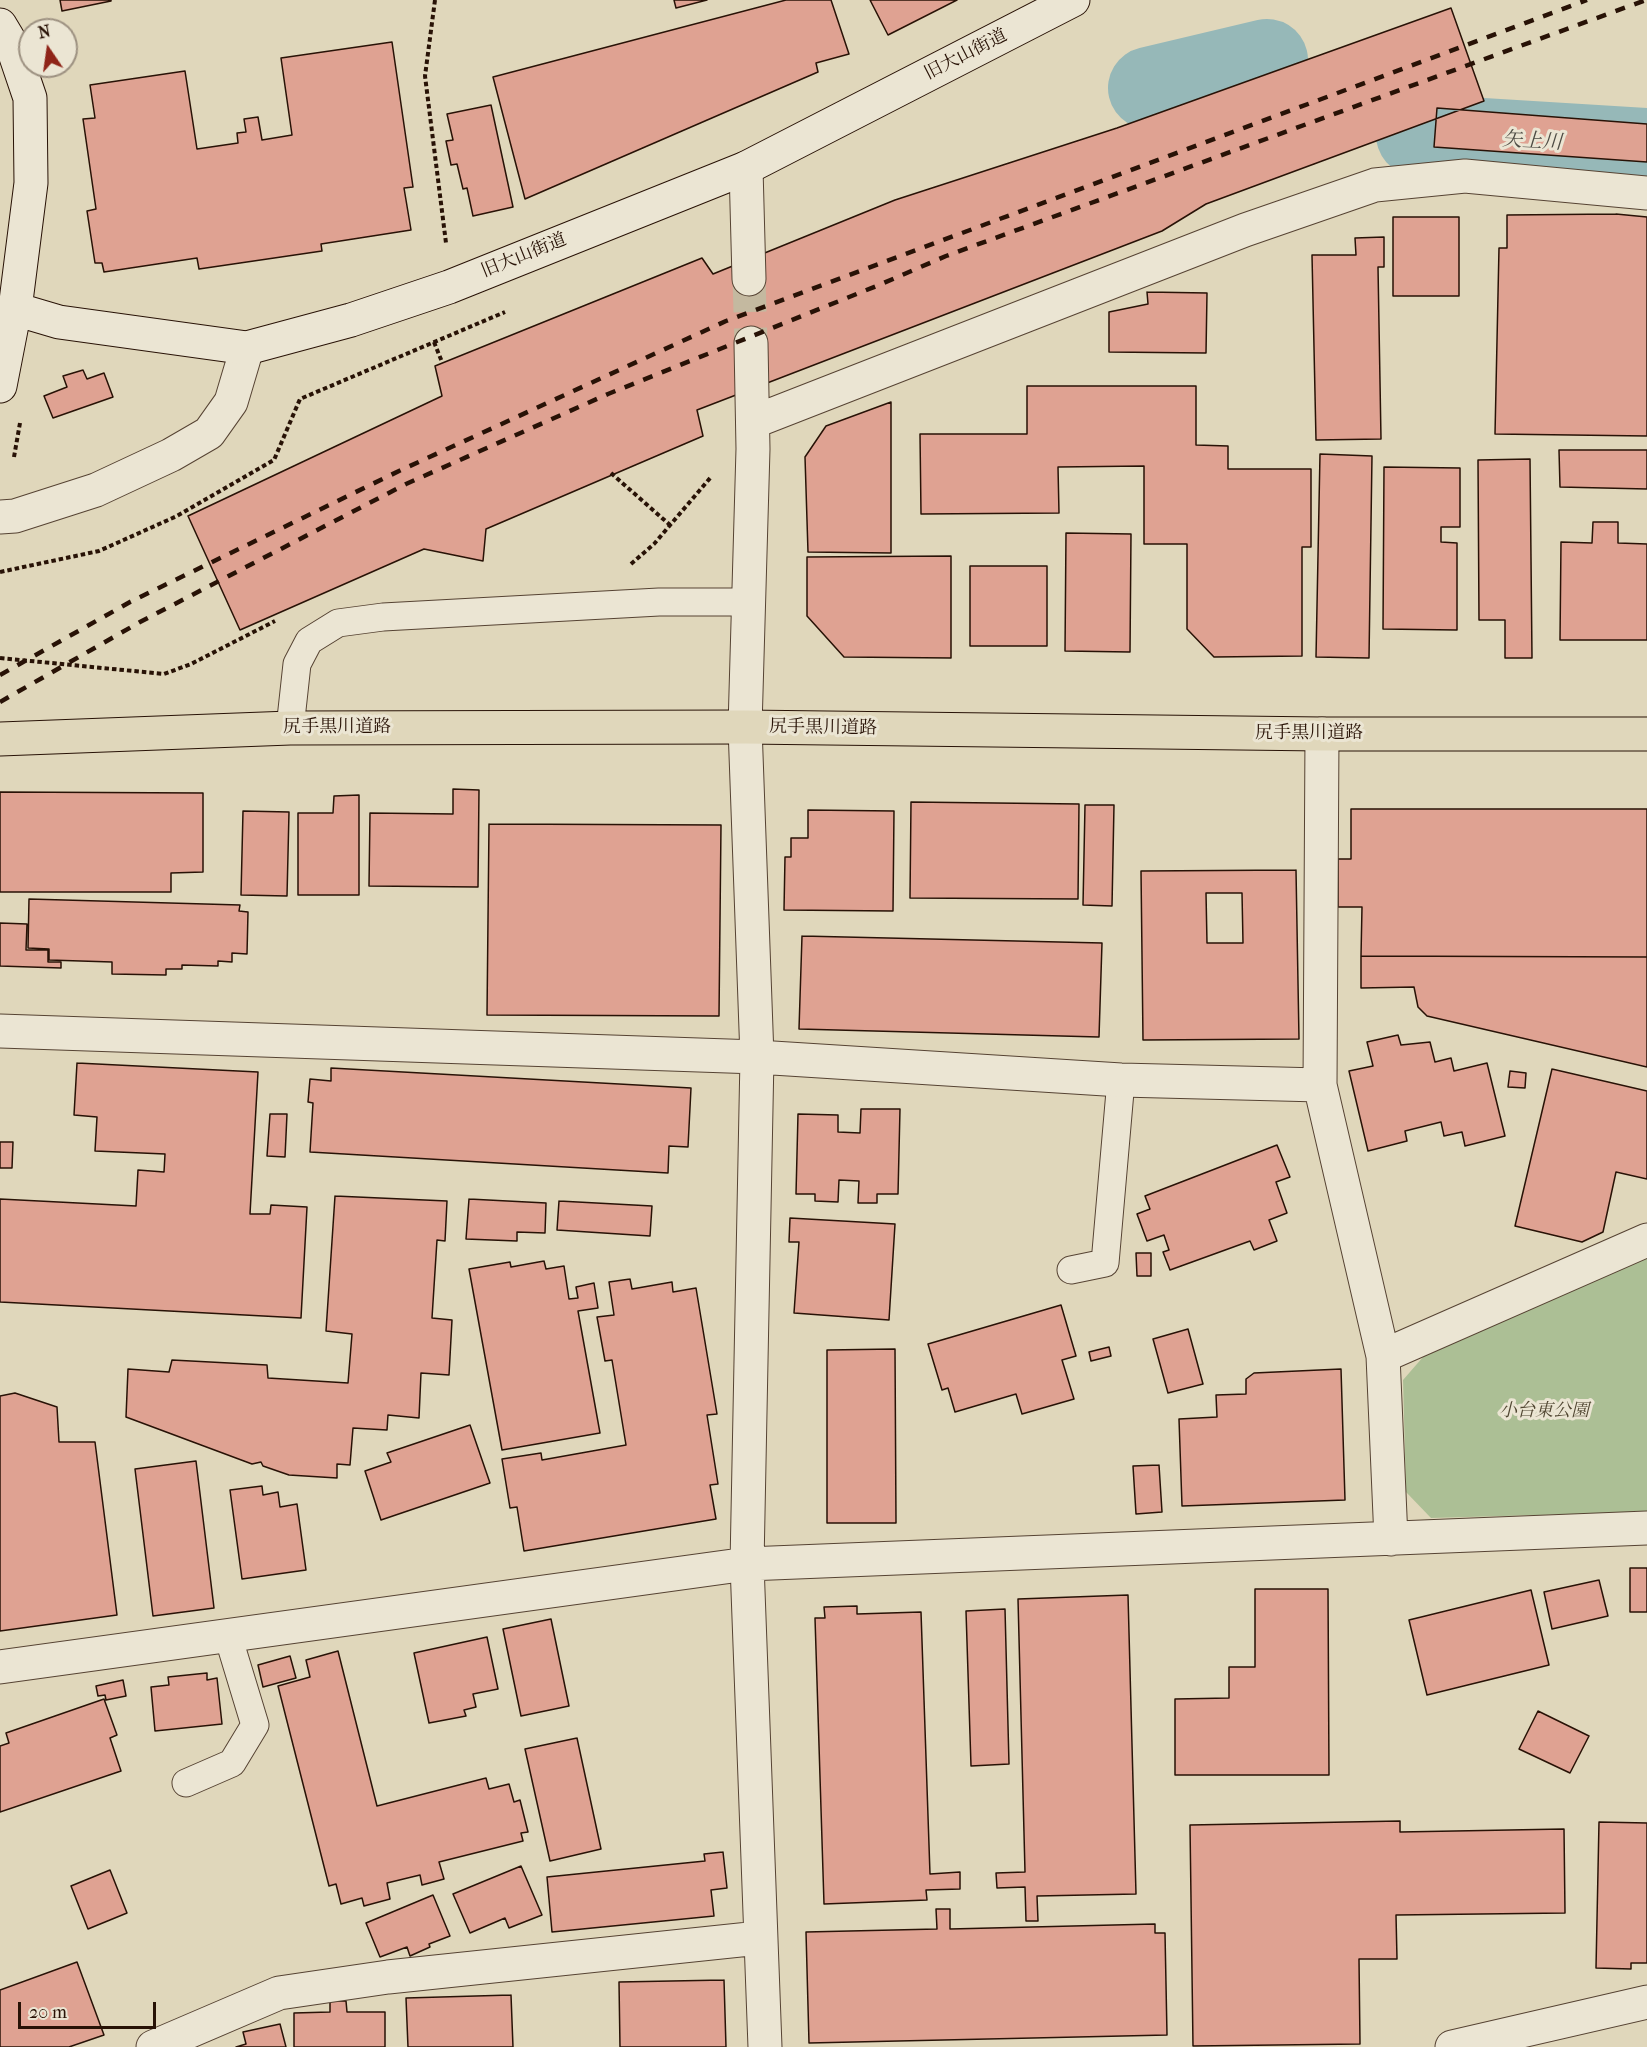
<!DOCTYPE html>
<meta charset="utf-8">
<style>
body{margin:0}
#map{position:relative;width:1647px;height:2047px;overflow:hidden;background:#e0d7bb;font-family:"IM FELL French Canon",serif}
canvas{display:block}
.north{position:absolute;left:18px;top:18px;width:60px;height:60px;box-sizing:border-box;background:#ebe5d3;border:2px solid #9d9181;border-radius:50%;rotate:347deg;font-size:16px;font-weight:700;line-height:24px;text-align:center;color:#281206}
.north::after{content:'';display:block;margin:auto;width:21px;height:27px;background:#8f2418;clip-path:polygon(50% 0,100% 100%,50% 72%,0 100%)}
.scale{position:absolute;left:18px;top:2002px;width:138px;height:27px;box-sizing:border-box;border:3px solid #281206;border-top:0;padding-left:8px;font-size:18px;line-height:21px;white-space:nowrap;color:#281206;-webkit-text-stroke:4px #ebe5d3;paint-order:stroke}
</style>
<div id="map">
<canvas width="1647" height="2047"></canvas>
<div class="north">N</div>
<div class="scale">20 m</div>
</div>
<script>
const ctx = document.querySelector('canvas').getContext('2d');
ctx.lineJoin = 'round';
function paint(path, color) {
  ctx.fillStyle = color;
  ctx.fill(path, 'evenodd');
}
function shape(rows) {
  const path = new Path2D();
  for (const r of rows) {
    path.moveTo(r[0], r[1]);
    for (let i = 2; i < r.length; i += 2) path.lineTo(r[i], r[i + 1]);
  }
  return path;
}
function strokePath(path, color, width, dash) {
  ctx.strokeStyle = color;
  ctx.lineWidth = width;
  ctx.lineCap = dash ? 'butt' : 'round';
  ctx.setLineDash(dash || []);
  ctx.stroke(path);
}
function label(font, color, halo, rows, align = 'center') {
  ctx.font = font + ' "IM FELL French Canon","Noto Serif JP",serif';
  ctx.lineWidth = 6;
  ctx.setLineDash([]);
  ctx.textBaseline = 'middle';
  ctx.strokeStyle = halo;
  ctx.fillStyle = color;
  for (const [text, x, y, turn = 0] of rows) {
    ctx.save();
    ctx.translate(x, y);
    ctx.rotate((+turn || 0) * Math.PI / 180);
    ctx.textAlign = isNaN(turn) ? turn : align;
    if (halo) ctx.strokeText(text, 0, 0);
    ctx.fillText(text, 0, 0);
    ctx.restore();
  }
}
paint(shape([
 [1647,1253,1647,1512,1431,1518,1406,1492,1403,1380,1430,1349]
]), '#acbf95');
strokePath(shape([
 [1149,88,1267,60],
 [1417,135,1647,149]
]), '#96b8b8', 82);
const building = shape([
 [60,0,111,0,111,1,62,11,60,0],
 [674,0,707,0,676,8,674,0],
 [786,0,831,0,849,54,816,63,818,72,525,199,493,77,786,0],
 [870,0,957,0,888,35,870,0],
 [1451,8,1484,101,1206,204,1162,231,697,410,703,436,486,529,483,561,424,549,240,630,188,516,442,396,435,366,702,258,713,274,895,200,1117,128,1451,8],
 [392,42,413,187,404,188,411,230,321,244,322,251,199,269,197,258,104,272,102,263,95,263,87,211,96,209,83,119,95,118,90,85,185,71,197,149,238,143,237,133,246,132,244,119,258,117,262,140,292,135,281,58,392,42],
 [491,105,513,207,473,216,467,188,463,189,457,164,451,165,446,141,453,140,447,114,491,105],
 [1437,108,1647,124,1647,162,1434,147,1437,108],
 [1616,214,1647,217,1647,436,1495,434,1499,248,1507,248,1507,215,1616,214],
 [1393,217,1459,217,1459,296,1393,296,1393,217],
 [1384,237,1384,267,1378,267,1381,439,1316,440,1312,255,1356,255,1355,238,1384,237],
 [1147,292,1207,293,1206,353,1109,352,1109,312,1148,304,1147,292],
 [83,370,87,379,104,373,113,397,53,418,44,396,67,387,63,376,83,370],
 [1027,386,1196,386,1196,445,1228,446,1228,469,1311,469,1311,547,1302,547,1302,656,1214,657,1187,629,1187,544,1144,544,1144,466,1058,467,1059,513,921,514,920,434,1027,434,1027,386],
 [891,402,891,553,808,552,805,457,826,426,891,402],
 [1559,450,1647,450,1647,489,1560,487,1559,450],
 [1320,454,1372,456,1369,658,1316,657,1320,454],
 [1530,459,1532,658,1505,658,1505,620,1479,620,1478,460,1530,459],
 [1384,467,1460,468,1460,527,1441,527,1441,542,1457,543,1457,630,1383,629,1384,467],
 [1593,522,1618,522,1618,543,1647,544,1647,640,1560,640,1561,542,1592,543,1593,522],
 [1066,533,1131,534,1130,652,1065,651,1066,533],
 [951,556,951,658,844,657,807,616,807,557,951,556],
 [970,566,1047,566,1047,646,970,646,970,566],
 [453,789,479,790,478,887,369,886,370,813,453,814,453,789],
 [0,792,203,793,203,872,171,873,171,892,0,892,0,792],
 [359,795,359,895,298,895,298,813,333,813,334,796,359,795],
 [911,802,1079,804,1078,899,910,898,911,802],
 [1085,805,1114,805,1112,906,1083,905,1085,805],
 [1351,809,1647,809,1647,957,1361,956,1362,907,1338,907,1338,859,1351,859,1351,809],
 [808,810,894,811,893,911,784,910,785,857,791,857,791,838,808,838,808,810],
 [243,811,289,812,287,896,241,895,243,811],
 [489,824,721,825,719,1016,487,1015,489,824],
 [1296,870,1299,1039,1143,1040,1141,871,1296,870],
 [1206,893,1242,893,1243,943,1207,943,1206,893],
 [29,899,240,905,239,911,248,912,247,954,232,953,232,962,218,961,218,966,182,965,182,969,166,969,166,975,112,974,112,962,49,960,49,949,28,948,29,899],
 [0,923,27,924,26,950,48,950,48,962,61,962,61,968,0,966,0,923],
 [802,936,1102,943,1099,1037,799,1029,802,936],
 [1361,956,1647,957,1647,1067,1427,1016,1418,1007,1414,987,1361,988,1361,956],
 [1398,1035,1401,1045,1430,1042,1435,1062,1451,1058,1454,1071,1487,1063,1505,1136,1465,1146,1462,1132,1444,1136,1441,1122,1405,1131,1407,1141,1368,1151,1349,1071,1373,1066,1367,1042,1398,1035],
 [77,1063,258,1072,250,1214,270,1214,271,1205,307,1207,301,1318,0,1302,0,1199,136,1206,138,1170,164,1172,165,1154,95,1151,97,1117,74,1115,77,1063],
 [331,1068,691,1088,688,1147,669,1146,668,1173,310,1152,313,1103,308,1102,310,1079,331,1081,331,1068],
 [1552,1069,1647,1091,1647,1179,1616,1172,1603,1232,1582,1242,1515,1226,1552,1069],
 [1510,1071,1526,1073,1525,1088,1508,1087,1510,1071],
 [861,1109,900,1109,898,1194,877,1194,877,1203,858,1203,859,1181,839,1180,838,1202,815,1201,815,1194,796,1194,798,1114,838,1115,838,1132,860,1133,861,1109],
 [270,1114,287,1114,285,1157,267,1156,270,1114],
 [0,1142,13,1142,12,1168,0,1168,0,1142],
 [1277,1145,1290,1177,1276,1182,1287,1213,1269,1220,1277,1241,1254,1250,1250,1241,1170,1270,1163,1252,1169,1250,1164,1235,1147,1241,1137,1214,1150,1209,1145,1196,1277,1145],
 [335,1196,447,1201,445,1241,437,1240,432,1318,452,1320,449,1375,421,1373,419,1418,388,1415,387,1430,353,1428,350,1465,337,1464,337,1478,289,1475,263,1466,261,1462,252,1464,126,1417,128,1369,169,1372,172,1360,267,1365,268,1378,348,1383,352,1334,326,1331,335,1196],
 [469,1199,546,1203,545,1233,517,1232,517,1241,466,1239,469,1199],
 [559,1201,652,1206,650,1236,557,1230,559,1201],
 [790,1218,895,1224,889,1320,794,1313,799,1242,789,1242,790,1218],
 [1136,1253,1151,1253,1151,1276,1137,1276,1136,1253],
 [544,1261,546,1269,564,1266,569,1299,578,1298,576,1287,594,1283,598,1308,578,1311,600,1433,502,1450,469,1269,510,1262,511,1267,544,1261],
 [630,1279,632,1289,672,1282,673,1292,696,1288,717,1414,707,1415,718,1484,710,1485,716,1519,524,1551,517,1507,510,1508,502,1459,541,1453,542,1460,626,1445,612,1360,605,1361,597,1317,614,1315,609,1282,630,1279],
 [1061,1305,1076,1356,1062,1360,1074,1399,1022,1414,1016,1394,955,1412,948,1388,942,1390,928,1344,1061,1305],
 [1188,1329,1203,1384,1168,1393,1153,1339,1188,1329],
 [1109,1347,1111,1356,1091,1361,1089,1352,1109,1347],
 [895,1349,896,1523,827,1523,827,1350,895,1349],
 [1341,1369,1345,1500,1182,1506,1179,1419,1217,1417,1216,1395,1246,1394,1246,1379,1254,1373,1341,1369],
 [15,1393,57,1407,59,1442,95,1442,117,1615,0,1631,0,1396,15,1393],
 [470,1425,490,1483,381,1520,365,1471,391,1462,387,1453,470,1425],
 [196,1461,214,1608,153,1616,135,1469,196,1461],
 [1159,1465,1162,1512,1136,1514,1133,1466,1159,1465],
 [262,1486,263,1495,278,1492,280,1507,297,1504,306,1570,242,1579,230,1490,262,1486],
 [1630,1568,1647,1568,1647,1612,1630,1612,1630,1568],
 [1599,1580,1608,1616,1552,1629,1544,1592,1599,1580],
 [1255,1589,1328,1589,1329,1775,1175,1775,1175,1699,1229,1698,1229,1667,1255,1667,1255,1589],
 [1531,1590,1549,1665,1427,1695,1409,1620,1531,1590],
 [1128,1595,1136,1894,1037,1896,1038,1921,1026,1921,1025,1887,997,1888,996,1873,1025,1872,1018,1599,1128,1595],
 [857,1606,857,1614,921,1612,930,1874,960,1872,960,1889,926,1890,927,1900,824,1904,815,1618,825,1618,824,1607,857,1606],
 [1005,1609,1009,1764,971,1766,966,1611,1005,1609],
 [551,1619,569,1706,521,1716,503,1629,551,1619],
 [487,1637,498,1689,473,1694,476,1707,464,1710,466,1716,429,1723,414,1653,487,1637],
 [338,1651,377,1806,486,1778,489,1789,509,1784,514,1802,520,1800,528,1832,521,1833,523,1841,439,1862,444,1879,422,1885,420,1875,387,1883,390,1899,364,1906,362,1898,341,1904,336,1884,329,1886,278,1686,310,1677,306,1660,338,1651],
 [290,1656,296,1678,263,1687,258,1665,290,1656],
 [207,1673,207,1680,217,1678,222,1724,155,1731,151,1687,169,1685,168,1677,207,1673],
 [123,1680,126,1696,106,1700,105,1695,98,1696,96,1686,123,1680],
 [104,1699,117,1735,110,1738,121,1771,0,1812,0,1746,9,1743,6,1733,104,1699],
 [1538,1711,1589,1736,1570,1773,1519,1749,1538,1711],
 [577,1738,601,1849,550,1861,525,1749,577,1738],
 [1400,1821,1400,1832,1564,1829,1565,1913,1396,1915,1397,1959,1359,1959,1360,2044,1193,2046,1190,1825,1400,1821],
 [1599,1822,1647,1823,1647,1963,1631,1963,1631,1969,1596,1968,1599,1822],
 [723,1852,727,1888,711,1890,714,1916,552,1932,547,1877,705,1861,704,1854,723,1852],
 [521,1866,542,1915,509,1928,505,1918,470,1933,453,1894,521,1866],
 [110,1870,127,1913,88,1929,71,1886,110,1870],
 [433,1895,450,1936,429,1944,430,1947,410,1956,407,1947,380,1957,366,1923,433,1895],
 [936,1909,950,1909,950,1929,1155,1924,1155,1933,1165,1933,1167,2035,809,2043,806,1932,937,1929,936,1909],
 [77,1962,104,2035,69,2047,0,2047,0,1990,77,1962],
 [724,1980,726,2047,620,2047,619,1982,724,1980],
 [511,1995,513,2047,408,2047,406,1998,511,1995],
 [330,2001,346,2001,347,2012,385,2012,385,2047,294,2047,294,2013,330,2012,330,2001],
 [280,2024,286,2047,236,2047,246,2044,243,2032,280,2024]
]);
paint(building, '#dfa292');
strokePath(building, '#281206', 1.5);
strokePath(shape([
 [749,279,751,343]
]), '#c4b9a0', 33, [33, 16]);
const lane = shape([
 [290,728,297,664,309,641,338,623,383,617,659,602,748,602],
 [1071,1270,1105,1263,1121,1080],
 [186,1783,232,1763,255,1725,228,1636]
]);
const street = shape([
 [746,168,749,279],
 [751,343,753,449,745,727,757,1057,747,1564,765,2047],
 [753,422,1245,230,1375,185,1465,176,1647,193],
 [0,517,15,516,96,490,171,455,209,433,231,402,247,348],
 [1322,734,1320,1085,1383,1356,1391,1539],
 [0,1031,757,1057,1121,1080,1320,1085],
 [1383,1356,1647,1240],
 [0,1667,747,1564,1647,1528],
 [153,2047,279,1993,388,1977,759,1938],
 [1452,2047,1647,2002]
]);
const secondary = shape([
 [0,25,12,45,30,98,31,183,15,309,0,386],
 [15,309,59,322,247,348,351,320,449,287,746,168,1073,0]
]);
const primary = shape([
 [0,739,290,728,745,727,1322,734,1647,734]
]);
strokePath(lane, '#564333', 29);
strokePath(street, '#564333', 35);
strokePath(secondary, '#281206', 35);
strokePath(primary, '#281206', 35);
strokePath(shape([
 [435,0,425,76,446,243],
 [434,342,442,362],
 [14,457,20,423],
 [611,473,670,525],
 [631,564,654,544,711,477],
 [0,572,99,551,177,516,274,460,300,399,505,312],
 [0,658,164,674,191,664,275,621]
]), '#281206', 4, [4.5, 3]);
strokePath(lane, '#ebe5d3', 27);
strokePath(street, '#ebe5d3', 33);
strokePath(secondary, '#ebe5d3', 33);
strokePath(primary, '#e0d7bb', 33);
strokePath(shape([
 [0,675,130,602,399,471,726,321,1587,0],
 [0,702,140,622,406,484,608,394,879,285,946,256,1646,0]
]), '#281206', 4.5, [10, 10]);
label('18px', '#281206', '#ebe5d3', [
 ["旧大山街道",966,55,-27],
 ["旧大山街道",524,256,-22],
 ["尻手黒川道路",337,728],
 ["尻手黒川道路",823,728,1],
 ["尻手黒川道路",1309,734]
]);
label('italic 18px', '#504631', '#ebe5d3', [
 ["小台東公園",1544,1412]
]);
label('italic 20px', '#4e4c44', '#ebe5d3', [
 ["矢上川",1532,142,3]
]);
</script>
